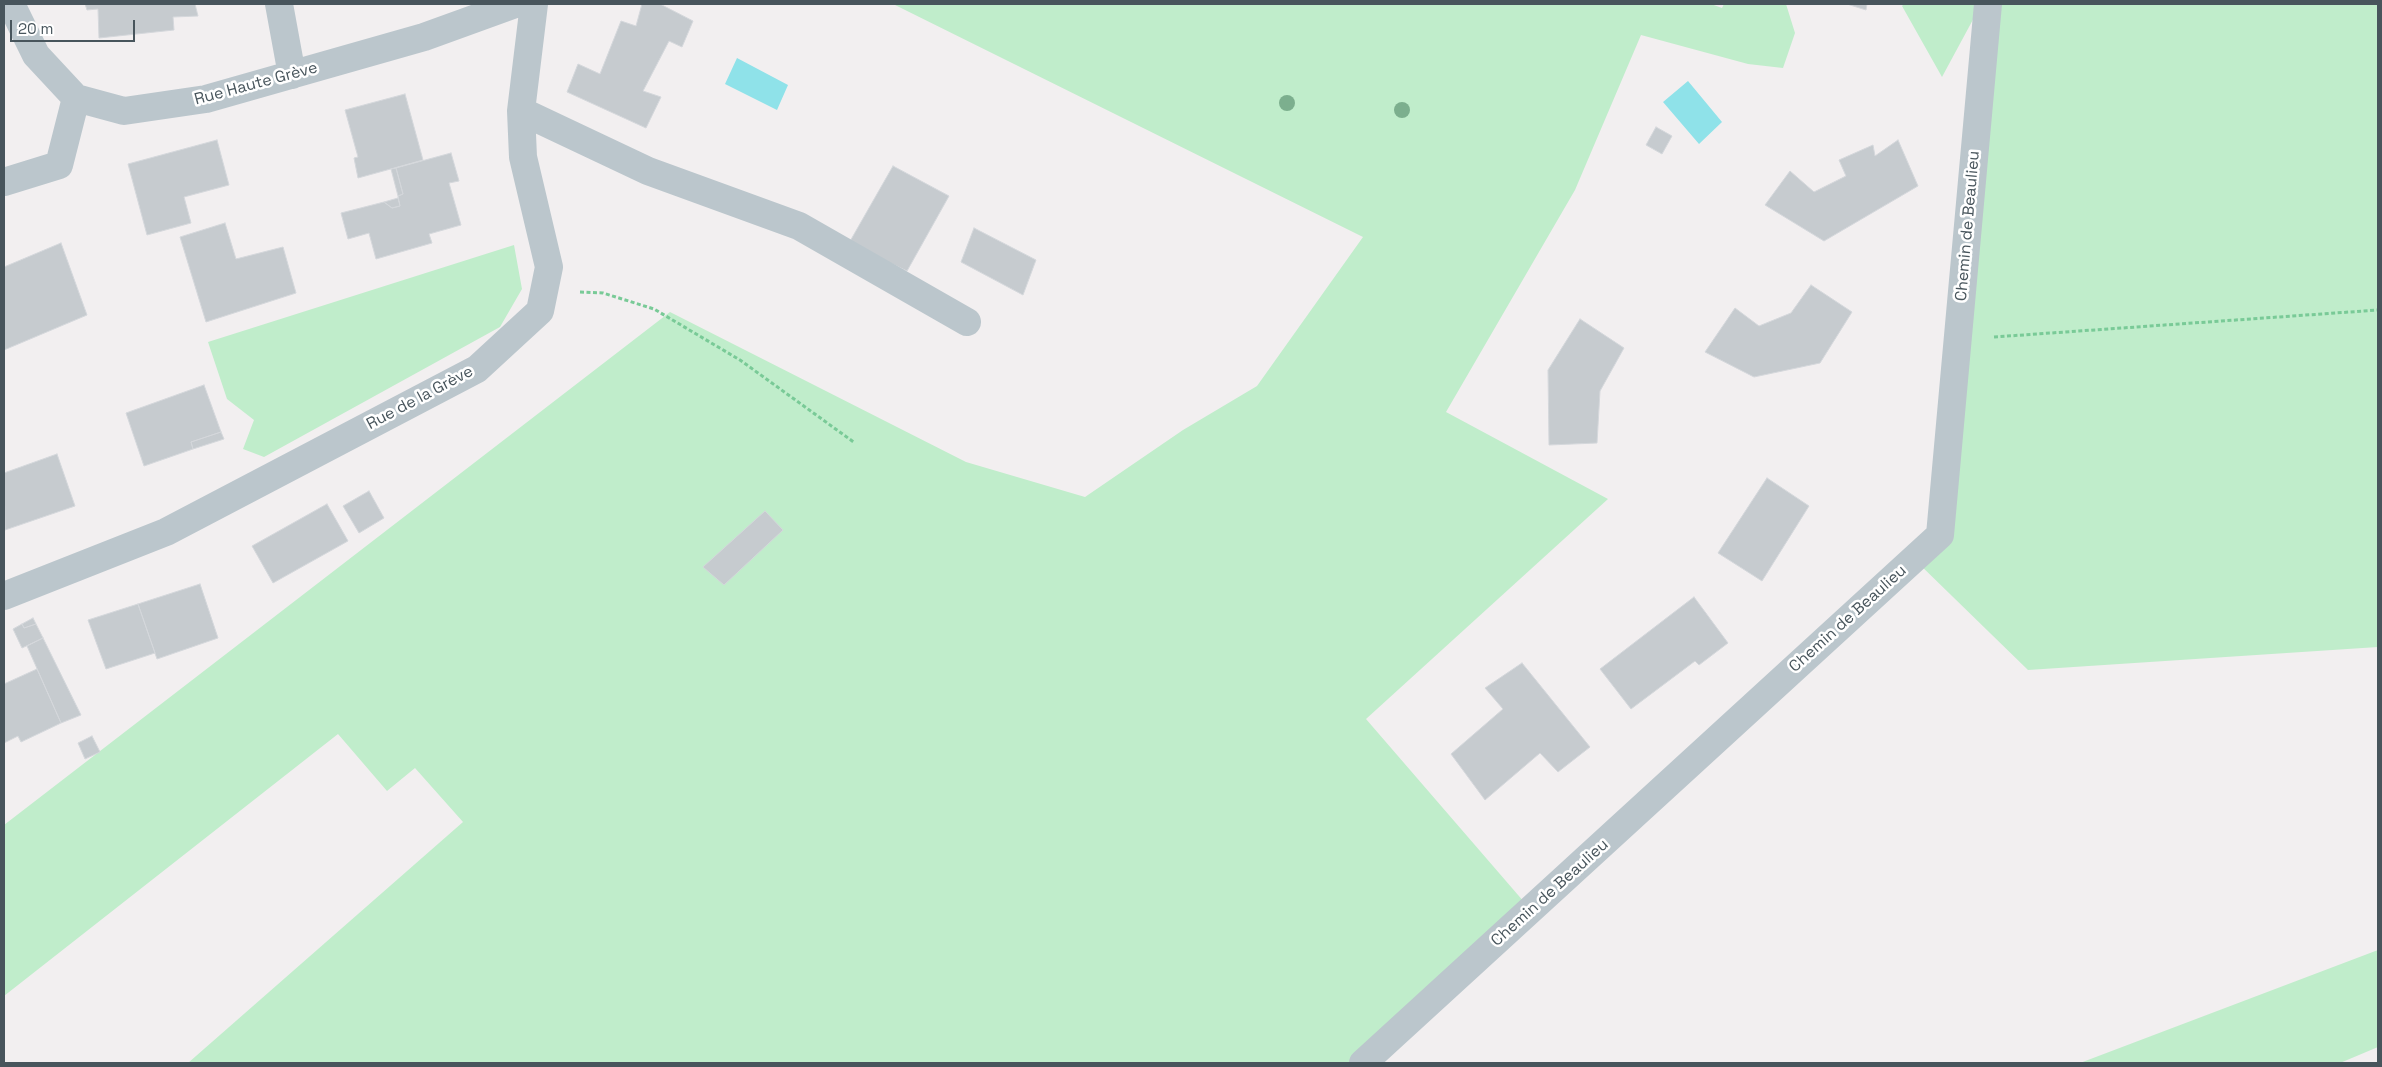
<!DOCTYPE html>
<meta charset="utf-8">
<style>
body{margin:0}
#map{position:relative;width:2382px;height:1067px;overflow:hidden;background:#f2eff0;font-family:"Space Grotesk",sans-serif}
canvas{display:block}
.frame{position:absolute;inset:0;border:5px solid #48555c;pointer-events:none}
.scale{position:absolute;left:10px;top:20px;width:125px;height:22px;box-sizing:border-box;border:2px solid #48555c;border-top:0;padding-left:6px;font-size:15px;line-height:18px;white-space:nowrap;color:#48555c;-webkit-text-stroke:4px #fff;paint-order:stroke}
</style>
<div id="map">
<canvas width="2382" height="1067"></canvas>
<div class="frame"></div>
<div class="scale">20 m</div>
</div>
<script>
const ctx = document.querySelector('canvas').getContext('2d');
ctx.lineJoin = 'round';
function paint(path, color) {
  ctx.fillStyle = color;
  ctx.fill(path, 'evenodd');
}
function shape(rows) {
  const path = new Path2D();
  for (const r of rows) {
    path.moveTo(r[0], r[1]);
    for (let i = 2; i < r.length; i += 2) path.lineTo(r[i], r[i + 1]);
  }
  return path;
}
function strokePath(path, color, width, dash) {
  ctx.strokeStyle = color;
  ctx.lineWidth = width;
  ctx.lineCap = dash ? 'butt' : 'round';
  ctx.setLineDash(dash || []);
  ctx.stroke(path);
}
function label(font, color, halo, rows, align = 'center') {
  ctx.font = font + ' "Space Grotesk",sans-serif';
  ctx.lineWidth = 5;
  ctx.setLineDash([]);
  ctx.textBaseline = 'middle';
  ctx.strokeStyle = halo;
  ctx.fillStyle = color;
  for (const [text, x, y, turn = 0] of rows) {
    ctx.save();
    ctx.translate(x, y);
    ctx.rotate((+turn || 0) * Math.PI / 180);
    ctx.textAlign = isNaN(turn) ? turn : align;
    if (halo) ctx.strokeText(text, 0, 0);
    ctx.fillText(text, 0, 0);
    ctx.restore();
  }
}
paint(shape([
 [893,4,1711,4,1722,8,1724,4,1786,4,1795,33,1783,68,1748,64,1641,35,1575,190,1446,412,1608,499,1366,719,1531,910,1363,1063,188,1063,463,822,415,768,387,791,338,734,4,996,4,825,670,312,966,462,1085,497,1183,430,1257,386,1363,237],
 [1904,4,1975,4,1976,14,1942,77,1902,6],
 [1988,4,2378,4,2378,647,2028,670,1914,559,1940,535],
 [514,245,522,289,500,327,264,457,243,449,254,420,227,399,208,342],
 [2378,950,2378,1047,2340,1063,2080,1063]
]), '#c0edcb');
paint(shape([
 [737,58,788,85,777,110,725,84],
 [1688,81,1722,122,1699,144,1663,102]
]), '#8fe2e9');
const building = shape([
 [85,4,195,4,198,16,173,17,174,30,99,38,98,9,87,10,85,4],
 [642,4,660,4,693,21,682,47,669,41,643,91,661,97,646,128,567,92,578,64,600,74,621,21,636,26,642,4],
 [1847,4,1867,4,1866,10,1847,4],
 [405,94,423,160,358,178,354,158,358,157,345,110,405,94],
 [1656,127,1672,136,1662,154,1646,145,1656,127],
 [217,140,229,185,184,197,191,223,147,235,128,164,217,140],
 [1898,140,1918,186,1824,241,1765,205,1790,171,1814,192,1846,176,1839,160,1873,145,1875,156,1898,140],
 [451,153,459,181,449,183,461,225,429,234,432,243,376,259,369,233,348,239,341,213,384,202,392,208,400,206,398,196,403,194,396,168,451,153],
 [893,166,949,196,907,271,849,243,893,166],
 [396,168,403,194,398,196,391,169,396,168],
 [398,198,400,206,392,208,384,202,398,198],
 [225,223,236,259,283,247,296,293,206,322,180,237,225,223],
 [974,228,1036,260,1023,295,961,262,974,228],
 [61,243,87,315,4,350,4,267,61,243],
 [1811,285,1852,312,1820,363,1754,377,1705,352,1735,308,1759,326,1791,313,1811,285],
 [1580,319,1624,348,1600,391,1597,443,1549,445,1548,370,1580,319],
 [204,385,221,432,191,442,193,449,144,466,126,413,204,385],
 [221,432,224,439,193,449,191,442,221,432],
 [57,454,75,506,5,530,4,473,57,454],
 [1767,478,1809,506,1762,581,1718,553,1767,478],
 [369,491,384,518,359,533,343,506,369,491],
 [327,504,348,541,273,583,252,546,327,504],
 [765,511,783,530,724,585,703,567,765,511],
 [200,584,218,638,157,659,138,604,200,584],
 [1694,597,1728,643,1699,665,1695,661,1631,709,1600,669,1694,597],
 [138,604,155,653,106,669,88,620,138,604],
 [33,618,36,624,24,628,22,624,33,618],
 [22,624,24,628,36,624,43,638,22,648,13,629,22,624],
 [43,638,81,715,61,723,27,646,43,638],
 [1522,663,1590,747,1558,772,1540,753,1485,800,1451,754,1503,709,1485,688,1522,663],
 [37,669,61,723,21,742,18,736,4,743,4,684,37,669],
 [92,736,100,752,85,759,78,743,92,736]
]);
paint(building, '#c6cbcf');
strokePath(building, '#d4d7db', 1);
strokePath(shape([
 [580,292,603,293,654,309,740,360,855,443],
 [1994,337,2378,310]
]), '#79ca97', 3, [4, 2.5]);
strokePath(shape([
 [11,4,36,55,76,98,124,111,206,99,424,37,515,4],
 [279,4,292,75],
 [521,111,648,171,799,226,967,322],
 [4,182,59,165,76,98],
 [4,596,166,532,477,369,540,311,549,267,523,157,521,111,534,4],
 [1363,1063,1940,535,1988,4]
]), '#bbc6cc', 28);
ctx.fillStyle = '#7caf8e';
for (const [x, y] of [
 [1287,103],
 [1402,110]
]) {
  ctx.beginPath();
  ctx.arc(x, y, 8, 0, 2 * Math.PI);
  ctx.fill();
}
label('16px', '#48555c', '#fff', [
 ["Rue Haute Grève",256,84,-15],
 ["Chemin de Beaulieu",1968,226,-85],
 ["Rue de la Grève",420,398,-28],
 ["Chemin de Beaulieu",1848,619,-42],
 ["Chemin de Beaulieu",1550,893,-42]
]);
</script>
